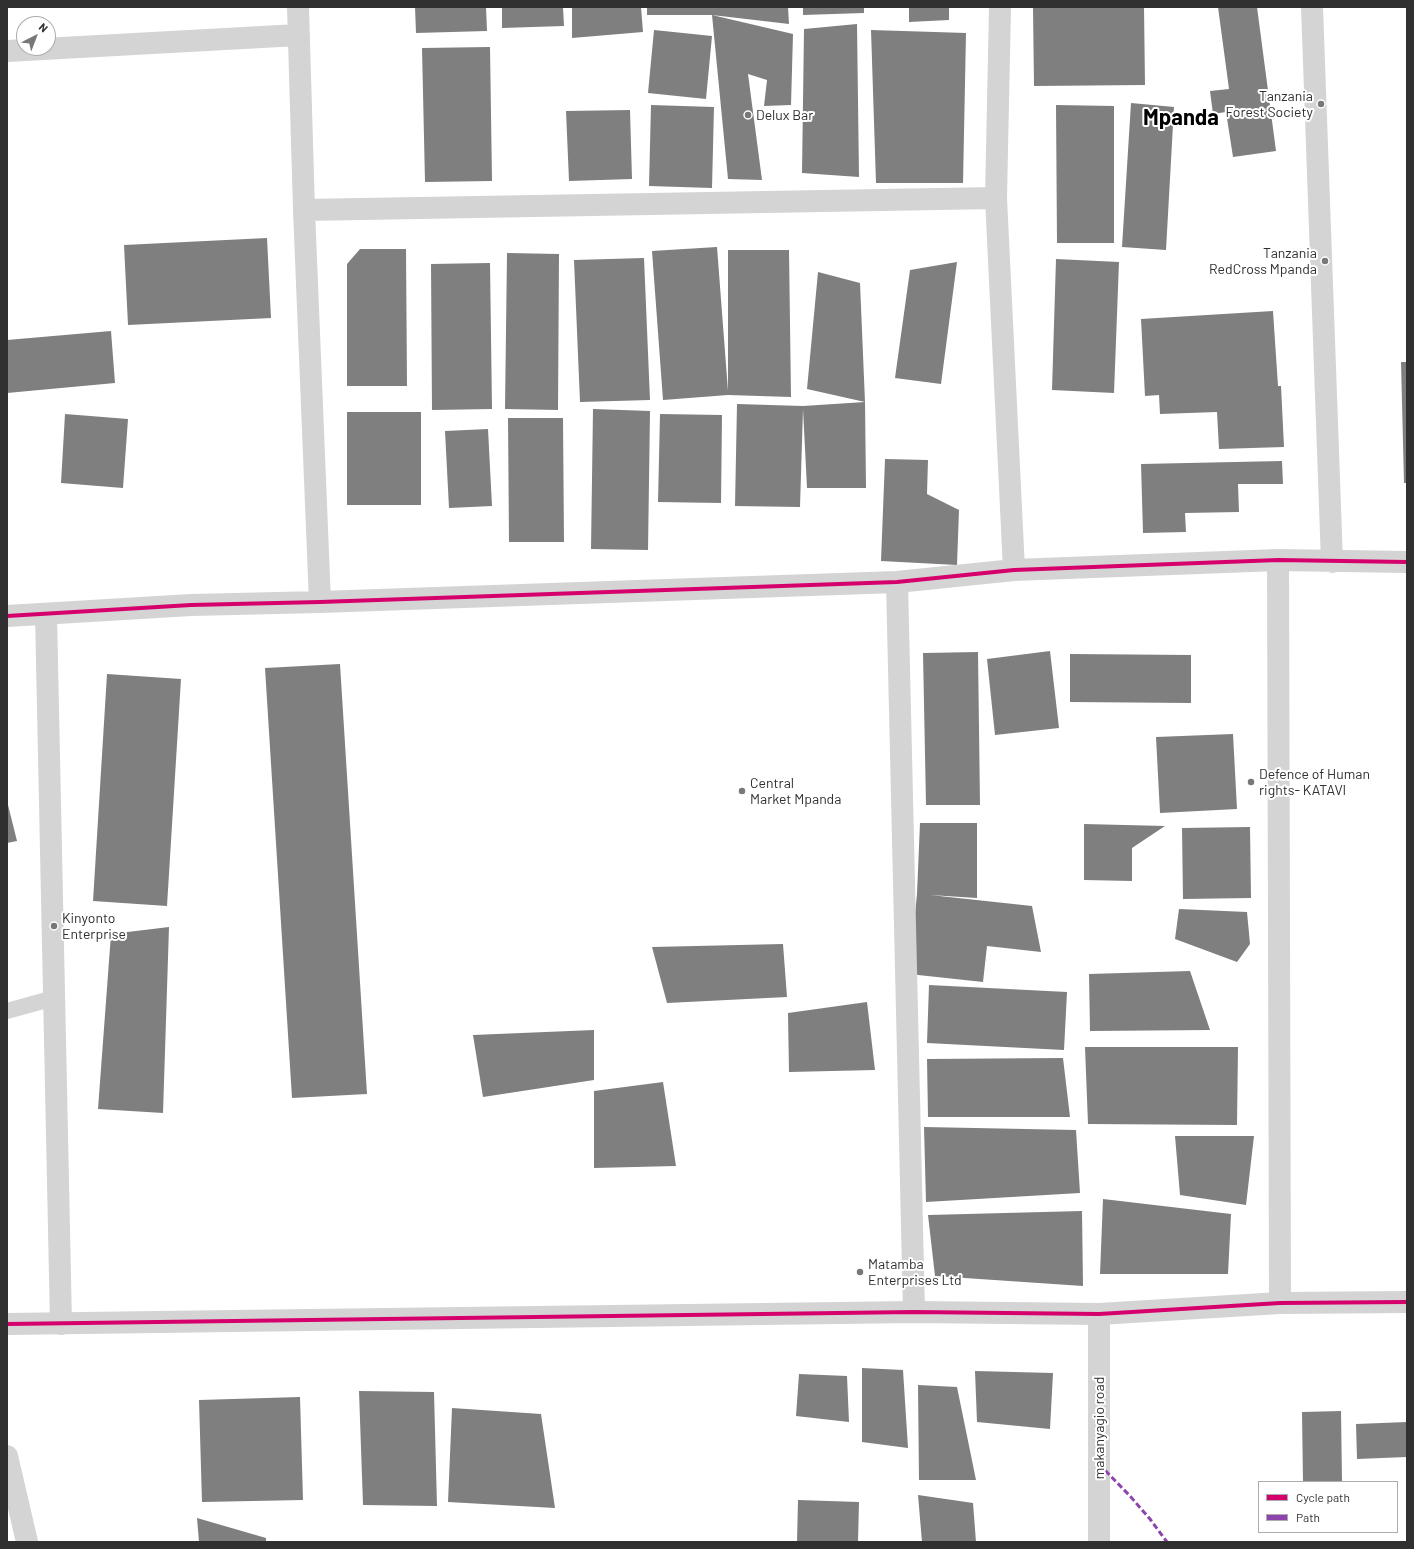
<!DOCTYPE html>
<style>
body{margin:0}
#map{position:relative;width:1414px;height:1549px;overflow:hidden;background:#fff;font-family:Barlow,sans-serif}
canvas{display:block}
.frame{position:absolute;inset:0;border:8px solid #303030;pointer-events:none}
.legend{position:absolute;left:1258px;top:1481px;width:140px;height:52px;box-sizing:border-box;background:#fff;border:1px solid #acacac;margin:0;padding:5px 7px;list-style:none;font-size:12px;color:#303030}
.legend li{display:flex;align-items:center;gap:8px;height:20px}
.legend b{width:20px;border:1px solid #acacac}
.north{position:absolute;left:16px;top:16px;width:40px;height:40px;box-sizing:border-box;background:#fff;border:1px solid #acacac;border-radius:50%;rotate:42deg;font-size:11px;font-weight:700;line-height:16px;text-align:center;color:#303030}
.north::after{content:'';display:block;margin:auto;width:14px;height:18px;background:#787878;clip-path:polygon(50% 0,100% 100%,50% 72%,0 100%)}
</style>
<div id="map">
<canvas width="1414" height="1549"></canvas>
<div class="frame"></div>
<ul class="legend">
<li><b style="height:5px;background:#d6006c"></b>Cycle path</li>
<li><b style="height:5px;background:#8e44ad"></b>Path</li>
</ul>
<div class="north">N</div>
</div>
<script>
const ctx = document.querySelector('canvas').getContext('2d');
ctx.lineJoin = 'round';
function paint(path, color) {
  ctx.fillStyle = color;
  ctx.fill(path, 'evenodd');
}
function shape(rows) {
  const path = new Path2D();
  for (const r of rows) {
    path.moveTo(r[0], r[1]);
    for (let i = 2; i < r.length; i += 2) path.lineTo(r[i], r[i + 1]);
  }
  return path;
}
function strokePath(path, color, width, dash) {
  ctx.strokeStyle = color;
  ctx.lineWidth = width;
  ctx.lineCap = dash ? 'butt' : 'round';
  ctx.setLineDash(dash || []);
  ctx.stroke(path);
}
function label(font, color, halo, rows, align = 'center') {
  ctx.font = font + ' Barlow,sans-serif';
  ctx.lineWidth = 4;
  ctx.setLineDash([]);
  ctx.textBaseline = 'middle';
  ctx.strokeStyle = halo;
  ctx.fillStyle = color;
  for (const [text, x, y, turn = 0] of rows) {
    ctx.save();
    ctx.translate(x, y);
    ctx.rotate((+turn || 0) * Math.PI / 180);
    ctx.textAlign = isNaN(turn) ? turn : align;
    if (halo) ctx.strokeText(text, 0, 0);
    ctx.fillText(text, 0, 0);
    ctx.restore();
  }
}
paint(shape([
 [415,7,486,7,487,31,416,33],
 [502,7,563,7,564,26,502,28],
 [572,7,641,7,643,32,572,38],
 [647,7,788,7,789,24,712,15,647,15],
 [803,7,864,7,864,13,803,15],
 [909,7,949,7,949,20,909,22],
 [1033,7,1144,7,1145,85,1034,86],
 [1218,7,1257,7,1276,151,1233,157,1226,112,1213,114,1210,91,1229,89],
 [712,15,793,34,791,105,764,106,767,80,748,74,762,180,728,179],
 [857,24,859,177,802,173,804,29],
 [654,30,712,36,706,99,648,93],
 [871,30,966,33,963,183,876,183],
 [490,47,492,181,425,182,422,48],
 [1131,103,1174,107,1166,250,1122,247],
 [651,105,714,107,712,188,649,186],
 [1056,105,1114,106,1114,243,1057,243],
 [630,110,632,179,569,181,566,111],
 [267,238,271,318,128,325,124,245],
 [717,247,728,391,728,250,789,250,791,397,728,395,663,400,652,251],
 [360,249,406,249,407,386,347,386,347,264],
 [507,253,559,254,558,410,505,409],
 [644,258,650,400,580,402,574,260],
 [1056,259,1119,262,1114,393,1052,390],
 [957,262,941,384,895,378,910,270],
 [490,263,492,409,432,410,431,264],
 [818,272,860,283,865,402,807,389],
 [1273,311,1278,386,1281,386,1284,447,1219,449,1217,412,1160,414,1159,395,1145,396,1141,319],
 [111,331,115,383,7,393,7,340],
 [1401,362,1407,362,1407,483,1404,483],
 [865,402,866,488,807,488,803,409,800,507,735,506,737,404,803,406],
 [593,409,650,411,648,550,591,549],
 [347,412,421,412,421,505,347,505],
 [65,414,128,419,123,488,61,483],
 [660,414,722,415,721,503,658,502],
 [508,418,563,418,564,542,509,542],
 [488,429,492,506,449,508,445,431],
 [885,459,928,460,927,494,959,510,957,565,881,561],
 [1282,461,1283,484,1238,484,1239,512,1185,513,1186,532,1143,533,1141,464],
 [1050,651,1059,728,995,735,987,659],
 [978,652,980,805,926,805,923,653],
 [1070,654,1191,655,1191,703,1070,702],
 [340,664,367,1094,292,1098,265,668],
 [107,674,181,679,167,906,93,901],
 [1233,734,1237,809,1160,813,1156,737],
 [7,801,17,841,7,843],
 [920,823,977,823,977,898,930,895,1032,906,1041,952,987,946,983,982,909,974,917,894],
 [1084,824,1165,826,1132,848,1132,881,1084,880],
 [1250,827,1251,898,1183,899,1182,828],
 [1179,909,1247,912,1250,944,1237,962,1175,939],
 [169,927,163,1113,98,1109,111,934],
 [783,944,787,997,667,1003,652,947],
 [1190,971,1210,1030,1090,1031,1089,974],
 [929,985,1067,992,1064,1050,927,1043],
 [867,1002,875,1070,789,1072,788,1013],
 [594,1030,594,1080,483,1097,473,1035],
 [1085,1047,1238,1047,1237,1125,1088,1124],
 [1063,1058,1070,1117,928,1117,927,1059],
 [663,1082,676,1166,594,1168,594,1091],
 [924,1127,1076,1130,1080,1193,926,1202],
 [1175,1136,1254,1136,1246,1205,1180,1195],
 [1103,1199,1231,1214,1228,1274,1100,1274],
 [1082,1211,1083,1286,935,1276,928,1215],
 [862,1368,903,1370,908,1448,862,1442],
 [975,1371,1053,1373,1050,1429,977,1422],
 [799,1374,847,1376,849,1422,796,1416],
 [918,1385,957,1387,976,1480,919,1480],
 [359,1391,434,1392,437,1506,363,1505],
 [300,1397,303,1500,202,1502,199,1400],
 [452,1408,541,1414,555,1508,448,1502],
 [1341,1411,1342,1482,1303,1482,1302,1412],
 [1407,1422,1407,1457,1357,1459,1356,1424],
 [918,1495,973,1503,976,1542,922,1542],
 [798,1500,859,1502,858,1542,797,1542],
 [197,1518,266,1538,266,1542,199,1542]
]), '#7f7f7f');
strokePath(shape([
 [7,1011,54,998]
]), '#d4d4d4', 16);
strokePath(shape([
 [298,7,304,210,320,602],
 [1000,7,996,198,1014,570],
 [1312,7,1332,562],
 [7,51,298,35],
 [304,210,996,198],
 [1278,560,1280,1303],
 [897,582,914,1312],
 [46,614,61,1324],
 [7,616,191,605,320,602,897,582,1014,570,1278,560,1407,562],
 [7,1456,27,1542]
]), '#d4d4d4', 22);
strokePath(shape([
 [7,1324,914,1312,1099,1314,1280,1303,1407,1302],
 [1099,1542,1099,1314]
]), '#d4d4d4', 22);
strokePath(shape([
 [1099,1464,1130,1496,1150,1519,1167,1542]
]), '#8e44ad', 3, [6, 3]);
strokePath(shape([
 [7,616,191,605,320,602,897,582,1014,570,1278,560,1407,562],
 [7,1324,914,1312,1099,1314,1280,1303,1407,1302]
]), '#d6006c', 4);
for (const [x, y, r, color] of [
 [1321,104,4,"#787878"],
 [748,115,4,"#787878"],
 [1325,261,4,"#787878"],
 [1251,782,4,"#787878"],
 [742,791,4,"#787878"],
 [54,926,4,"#787878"],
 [860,1272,4,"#787878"]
]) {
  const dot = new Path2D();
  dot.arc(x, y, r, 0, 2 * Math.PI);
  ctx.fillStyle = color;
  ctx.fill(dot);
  strokePath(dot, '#fff', 1.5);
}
label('14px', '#303030', '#fff', [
 ["Tanzania",1313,96,"right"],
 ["Forest Society",1313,112,"right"],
 ["Delux Bar",756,115],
 ["Tanzania",1317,253,"right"],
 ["RedCross Mpanda",1317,269,"right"],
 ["Defence of Human",1259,774],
 ["rights- KATAVI",1259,790],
 ["Central",750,783],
 ["Market Mpanda",750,799],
 ["Kinyonto",62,918],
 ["Enterprise",62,934],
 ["Matamba",868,1264],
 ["Enterprises Ltd",868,1280]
], 'left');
label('14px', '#303030', '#fff', [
 ["makanyagio road",1099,1428,-90]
]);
label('bold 22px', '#000', '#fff', [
 ["Mpanda",1181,118]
]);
</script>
